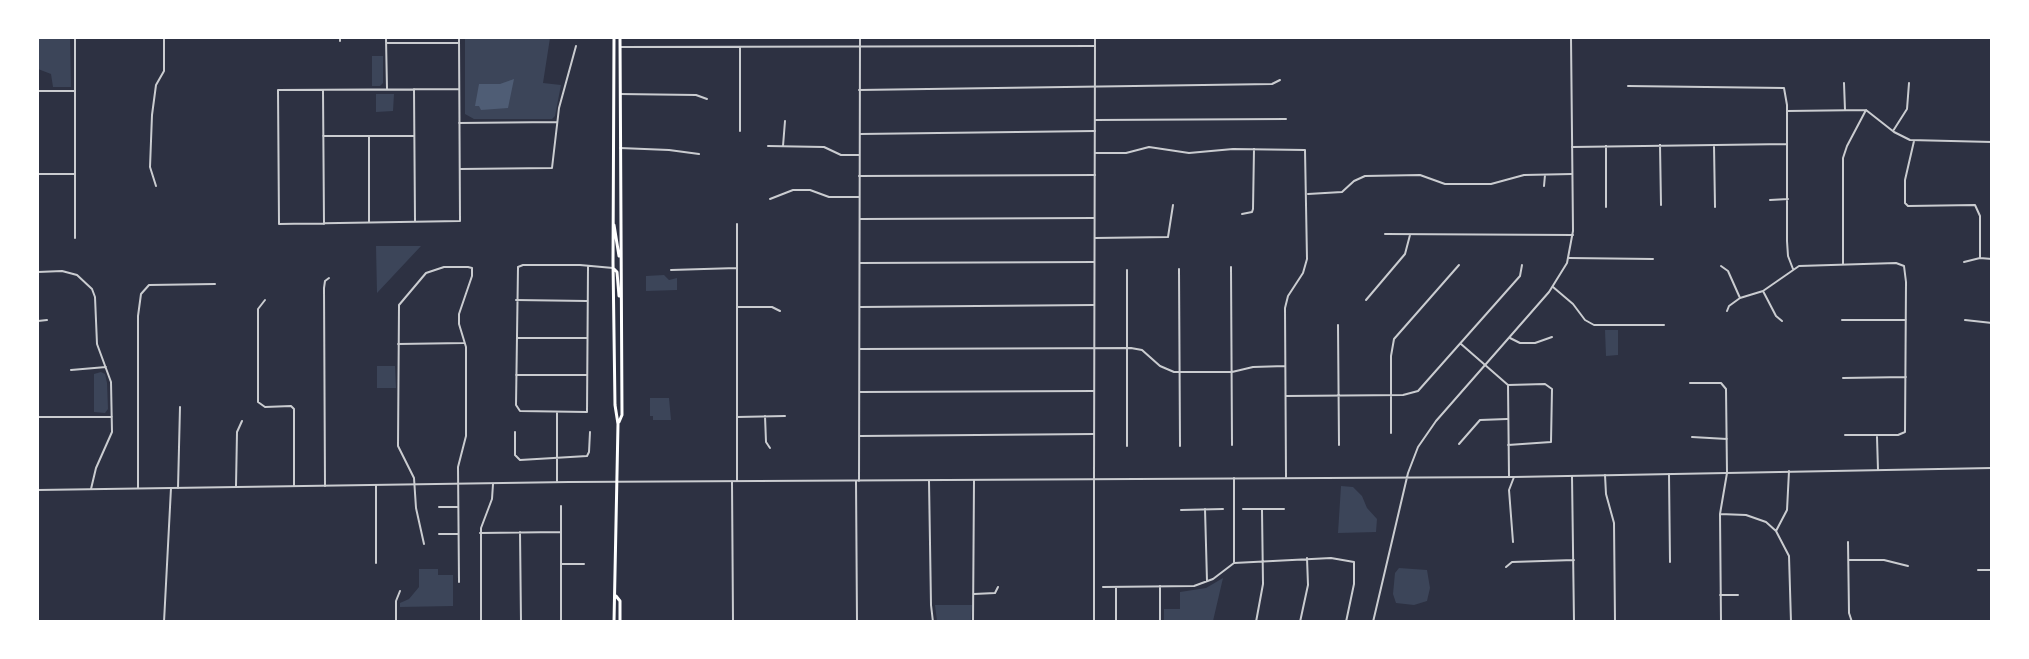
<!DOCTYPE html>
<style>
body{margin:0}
#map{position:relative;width:2029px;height:659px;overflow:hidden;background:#2d3142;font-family:Commissioner,sans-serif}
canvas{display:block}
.frame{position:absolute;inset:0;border:39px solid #fff;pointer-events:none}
</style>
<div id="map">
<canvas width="2029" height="659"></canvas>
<div class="frame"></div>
</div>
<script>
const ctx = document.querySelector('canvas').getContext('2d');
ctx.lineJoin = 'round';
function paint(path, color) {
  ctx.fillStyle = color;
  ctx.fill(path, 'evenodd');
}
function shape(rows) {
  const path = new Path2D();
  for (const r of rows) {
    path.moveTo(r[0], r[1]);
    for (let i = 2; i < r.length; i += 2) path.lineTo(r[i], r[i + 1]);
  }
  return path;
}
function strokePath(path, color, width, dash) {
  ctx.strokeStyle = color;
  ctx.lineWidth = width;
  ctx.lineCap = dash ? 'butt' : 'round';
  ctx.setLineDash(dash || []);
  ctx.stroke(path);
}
paint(shape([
 [38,38,70,38,71,87,53,87,51,74,38,69],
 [465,38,550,38,543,83,561,85,555,116,552,119,474,119,465,114],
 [372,56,383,56,383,83,380,86,372,86],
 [376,94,394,94,393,111,376,112],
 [376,246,421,246,377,293],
 [664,275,669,280,677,278,677,290,646,291,646,276],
 [1605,330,1618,330,1618,355,1606,356],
 [377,366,395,366,396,388,377,388],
 [101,372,105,374,107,383,108,409,105,413,94,412,94,374],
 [650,398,669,398,671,420,653,420,653,416,650,416],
 [1341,486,1353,487,1362,496,1367,508,1377,519,1376,532,1338,533],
 [1399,568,1427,570,1430,588,1427,601,1414,605,1396,603,1393,594,1395,573],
 [419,569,438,569,438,575,453,575,453,606,400,607,400,603,409,599,419,587],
 [1223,578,1213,621,1164,621,1164,609,1180,609,1180,592,1206,588],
 [935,605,972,605,971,621,937,621]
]), '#3c4559');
paint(shape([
 [514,79,508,108,481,110,479,106,475,106,479,84,500,84]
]), '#4f5d75');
strokePath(shape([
 [75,38,75,238],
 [386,38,387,89],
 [459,38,460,221,279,224,278,90,459,89],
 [340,41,340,38],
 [386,43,458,43],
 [621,47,1095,46],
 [1844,83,1845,110],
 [1628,86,1784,88,1787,105,1787,241,1788,256,1793,269],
 [414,89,415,221],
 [323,90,324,224],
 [859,90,1272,84,1280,80],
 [38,91,75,91],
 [620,94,696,95,707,99],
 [1787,111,1866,110,1894,132,1910,140,1992,142],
 [1095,120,1286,119],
 [459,123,557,122],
 [740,131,740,48],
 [1893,131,1907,109,1909,83],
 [860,134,1095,131],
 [323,136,413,136],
 [369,136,369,222],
 [1914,141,1905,180,1905,203,1908,206,1975,205,1980,216,1980,258],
 [1660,145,1661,205],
 [1714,145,1715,207],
 [768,146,824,147,841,155,859,155],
 [783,146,785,121],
 [1606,146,1606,207],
 [1572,147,1787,144],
 [620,148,669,150,699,154],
 [1095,153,1126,153,1149,147,1189,153,1233,149,1305,150,1307,259,1303,273,1288,296,1285,308,1286,477],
 [460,169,552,168,559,108,576,46],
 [38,174,74,174],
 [859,176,1095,175],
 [156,186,150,167,152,115,156,85,164,71,164,38],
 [1544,186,1545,175],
 [1308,194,1342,192,1354,181,1365,176,1420,175,1445,184,1491,184,1524,175,1572,174],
 [770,199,793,190,810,190,829,197,859,197],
 [1770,200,1788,199],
 [1242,214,1252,212,1253,209,1254,149],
 [860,219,1094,218],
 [1385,234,1573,235],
 [1095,238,1168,237,1173,205],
 [1569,258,1653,259],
 [1964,262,1980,258,1992,259],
 [860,263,1094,262],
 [1843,263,1843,158,1847,146,1866,110],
 [1721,266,1728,271,1740,298],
 [588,267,587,412,520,411,516,405,518,267,523,265,580,265,613,268],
 [1231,267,1232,445],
 [1179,269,1180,446],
 [671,270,737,268],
 [1127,270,1127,446],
 [38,272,62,271,77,275,92,289,95,297,97,344,111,382,112,432,96,468,91,489],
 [1553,287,1573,304,1585,320,1594,325,1664,325],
 [1763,291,1776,316,1782,321],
 [265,300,258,309,258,402,265,407,291,406,294,409,294,486],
 [516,300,587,301],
 [1366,300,1405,254,1410,235],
 [737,307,772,307,780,311],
 [860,307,1094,305],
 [1727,311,1729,306,1740,298,1763,291,1799,266,1896,263,1904,266,1906,282,1905,432,1898,435,1845,435],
 [1842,320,1906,320],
 [1965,320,1992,323],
 [38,321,47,320],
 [1338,325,1339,445],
 [518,338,587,338],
 [1510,338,1520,343,1535,343,1552,337],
 [398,344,464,343],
 [1461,344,1508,385,1545,384,1552,389,1551,442,1508,445],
 [860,349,1131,348,1142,350,1160,366,1174,372,1232,372,1253,367,1285,366],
 [71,370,106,367],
 [516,375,587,375],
 [1843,378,1906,377],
 [1690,383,1721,383,1726,389,1727,473,1720,514,1721,622],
 [1508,385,1509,477],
 [860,392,1094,391],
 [1286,396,1403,395,1418,391,1520,276,1522,265],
 [557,412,557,481],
 [765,416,766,442,770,448],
 [38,417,112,417],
 [737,417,785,416],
 [515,432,515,455,520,460,587,456,589,452,590,432],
 [1391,433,1391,356,1394,339,1459,265],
 [860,436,1094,434],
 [1692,437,1727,439],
 [1877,437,1878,470],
 [1459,444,1480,420,1507,419],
 [1789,471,1787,510,1776,531,1789,556,1791,622],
 [1669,474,1670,562],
 [1605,475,1606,494,1614,523,1615,622],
 [1572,476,1574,622],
 [1234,478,1234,562],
 [737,481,737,224],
 [856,481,857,622],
 [929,481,931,605,933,622],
 [732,482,733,622],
 [236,486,237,432,242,421],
 [325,486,324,288,325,281,329,278],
 [138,488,138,316,141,294,149,285,215,284],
 [178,488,180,407],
 [561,506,561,622],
 [439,507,458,507],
 [1205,509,1207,581],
 [1243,509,1284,509],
 [1181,510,1223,509],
 [1720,514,1746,515,1766,522,1776,531],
 [520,532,521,622],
 [480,533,561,532],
 [439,534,458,534],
 [1513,542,1509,490,1514,477],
 [1848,542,1849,613,1852,622],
 [424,544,416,508,414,478,398,446,399,305,426,273,444,267,468,267,472,268,472,276,459,314,459,324,466,347,466,436,458,467,459,582],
 [1849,560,1884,560,1908,566],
 [376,563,376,485],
 [561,564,584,564],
 [1506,567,1512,562,1574,560],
 [1978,570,1992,570],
 [1103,587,1194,586,1213,579,1234,563,1331,558,1354,562,1354,584,1346,622],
 [1116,587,1116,622],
 [974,594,995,593,998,587],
 [1720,595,1738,595],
 [1094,620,1094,479],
 [164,622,171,488],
 [396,622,396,601,400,591],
 [481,622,481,528,492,499,493,484],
 [973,622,974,480],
 [1160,622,1160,586],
 [1256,622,1263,584,1262,510],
 [1300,622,1308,585,1307,558],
 [1953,622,1983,622]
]), '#caccd0', 2);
strokePath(shape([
 [1094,479,1095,38],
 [859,481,860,38],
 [38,490,569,482,1514,477,1992,468],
 [1373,622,1408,473,1418,447,1436,421,1549,292,1567,263,1573,231,1571,38]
]), '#caccd0', 2);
strokePath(shape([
 [614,38,613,262,615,405,618,424,614,622],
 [614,225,619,256],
 [613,268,617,272,619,296],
 [619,422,622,415,620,38],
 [616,596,620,601,620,622]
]), '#fff', 3);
</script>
